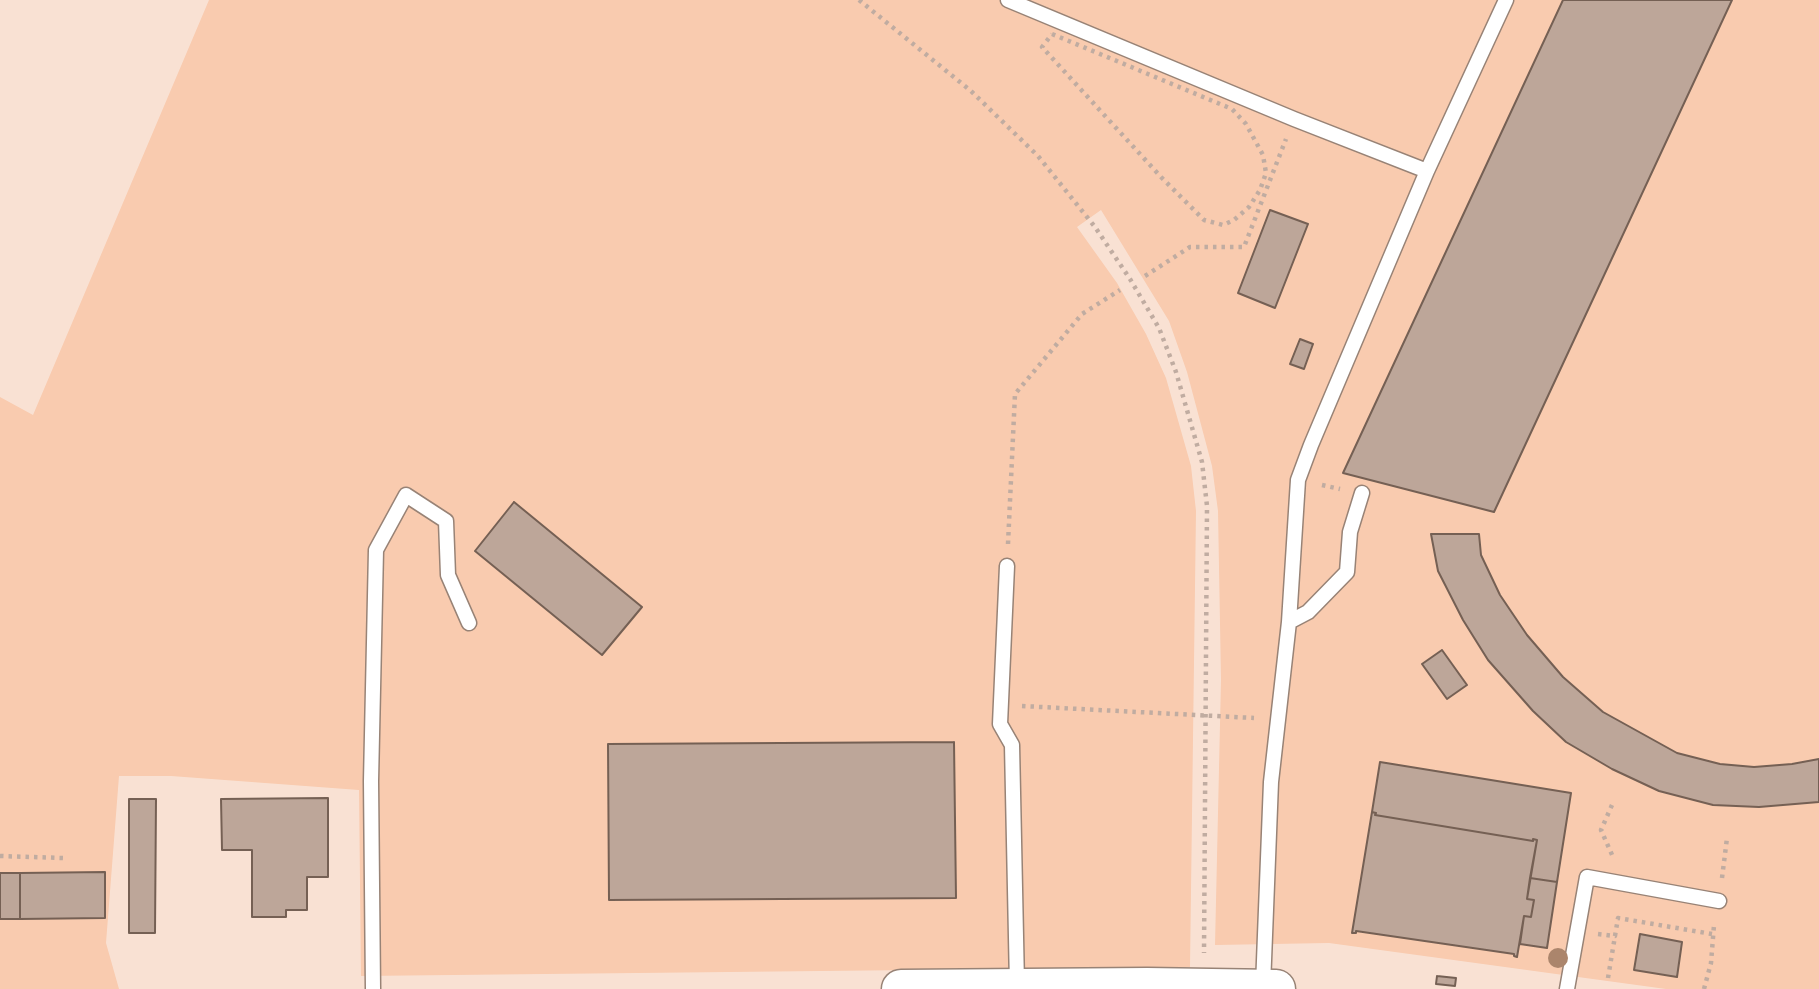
<!DOCTYPE html>
<style>
body{margin:0}
canvas{display:block;background:#f9e1d3}
</style>
<canvas width="1819" height="989"></canvas>
<script>
const ctx = document.querySelector('canvas').getContext('2d');
ctx.lineJoin = 'round';
function paint(path, color) {
  ctx.fillStyle = color;
  ctx.fill(path, 'evenodd');
}
function shape(rows) {
  const path = new Path2D();
  for (const r of rows) {
    path.moveTo(r[0], r[1]);
    for (let i = 2; i < r.length; i += 2) path.lineTo(r[i], r[i + 1]);
  }
  return path;
}
function strokePath(path, color, width, dash) {
  ctx.strokeStyle = color;
  ctx.lineWidth = width;
  ctx.lineCap = dash ? 'butt' : 'round';
  ctx.setLineDash(dash || []);
  ctx.stroke(path);
}
paint(shape([
 [209,0,1819,0,1819,989,1666,989,1329,943,1215,945,1221,680,1218,511,1212,466,1187,372,1169,321,1101,210,1077,227,1117,283,1146,334,1166,378,1191,466,1196,511,1190,967,361,976,359,790,171,776,119,776,106,943,119,989,0,989,0,397,33,415]
]), '#f9cbaf');
const building = shape([
 [1563,0,1732,0,1494,512,1343,473,1563,0],
 [1270,210,1308,224,1275,308,1238,293,1270,210],
 [1300,339,1313,344,1304,369,1290,364,1300,339],
 [514,502,642,607,602,655,475,551,514,502],
 [1431,534,1479,534,1481,555,1500,595,1527,635,1563,677,1603,712,1677,753,1720,764,1754,767,1792,764,1819,759,1819,802,1759,807,1713,805,1659,791,1612,769,1566,742,1533,711,1488,660,1463,620,1438,571,1431,534],
 [1442,650,1467,685,1447,699,1422,664,1442,650],
 [954,742,956,898,609,900,608,744,954,742],
 [1380,762,1571,793,1557,882,1530,878,1537,840,1533,839,1533,841,1375,815,1376,813,1372,812,1380,762],
 [328,798,328,877,307,877,307,910,286,910,286,917,252,917,252,850,222,850,221,799,328,798],
 [129,799,156,799,155,933,129,933,129,799],
 [1372,812,1376,813,1375,815,1533,841,1533,839,1537,840,1527,899,1534,900,1531,917,1524,916,1517,957,1514,956,1514,954,1356,931,1356,933,1352,933,1372,812],
 [105,872,105,918,20,919,20,873,105,872],
 [0,873,20,873,20,919,0,919,0,873],
 [1530,878,1557,882,1547,948,1520,944,1524,916,1531,917,1534,900,1527,899,1530,878],
 [1640,934,1682,942,1677,977,1634,970,1640,934],
 [1437,976,1456,978,1455,986,1436,984,1437,976]
]);
paint(building, '#bda699');
strokePath(building, '#756054', 2);
const lane = shape([
 [1008,0,1294,119,1427,171],
 [1007,566,1000,724,1012,745,1017,985],
 [1289,622,1308,612,1347,572,1350,532,1362,493],
 [1263,986,1271,782,1289,622,1298,480,1311,445,1427,171,1506,0],
 [373,989,371,781,376,550,406,495,446,521,448,575,469,623],
 [1567,989,1587,877,1719,901]
]);
const secondary = shape([
 [901,989,1147,987,1276,989]
]);
strokePath(lane, '#988376', 17);
strokePath(secondary, '#988376', 41);
strokePath(shape([
 [859,0,971,91,1038,156,1095,227,1130,279,1159,328,1176,372,1202,462,1207,506,1204,953],
 [1052,34,1232,109,1246,124,1263,155,1266,173,1260,190,1249,207,1234,220,1223,225,1204,220,1161,177,1042,47,1052,34],
 [1145,276,1190,247,1244,247,1286,139],
 [1322,485,1340,489],
 [1008,544,1015,394,1082,314,1120,290],
 [1022,706,1254,718],
 [1612,805,1601,830,1613,857],
 [0,856,63,858],
 [1722,878,1727,838],
 [1598,934,1615,936,1618,918,1712,934],
 [1608,978,1615,936],
 [1704,989,1711,963,1714,925]
]), '#c0aca1', 4.5, [3.5, 5]);
strokePath(lane, '#fff', 14);
strokePath(secondary, '#fff', 38);
ctx.fillStyle = '#ab856c';
for (const [x, y] of [
 [1558,958]
]) {
  ctx.beginPath();
  ctx.arc(x, y, 10, 0, 2 * Math.PI);
  ctx.fill();
}
</script>
